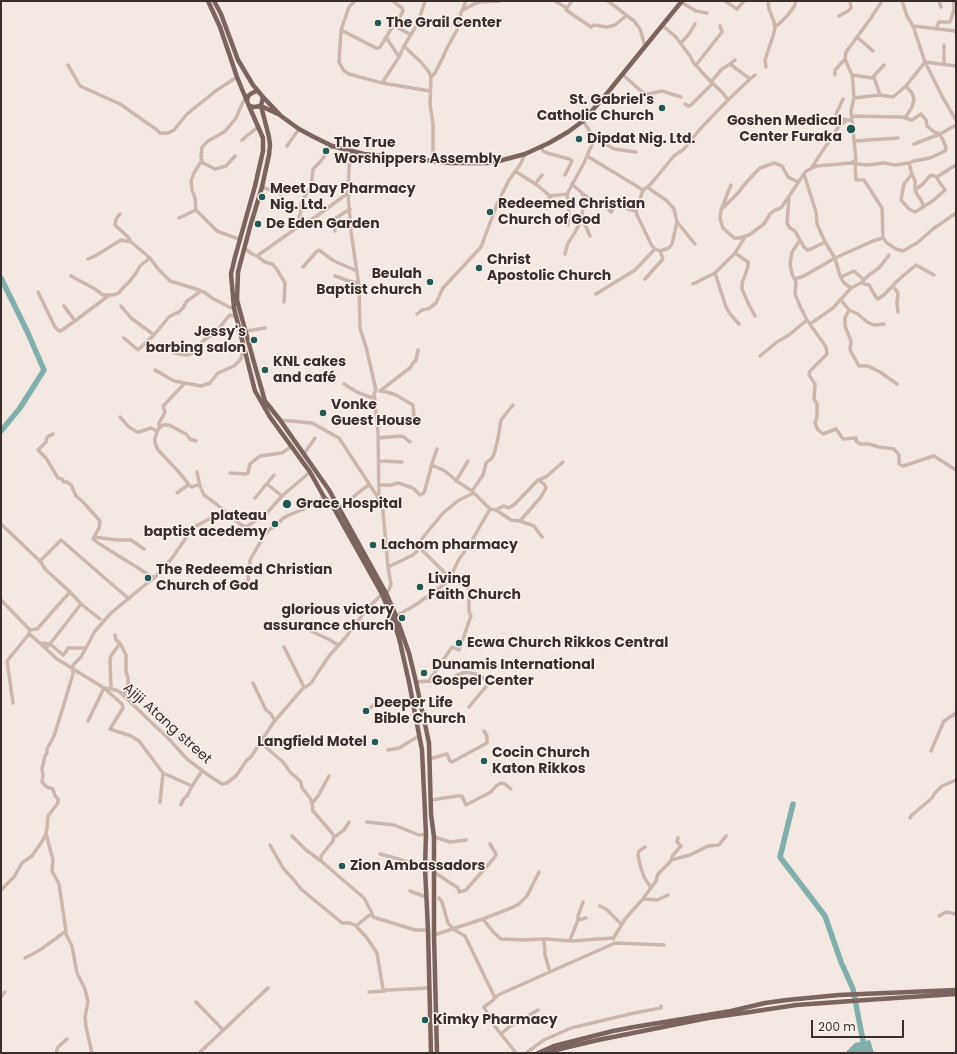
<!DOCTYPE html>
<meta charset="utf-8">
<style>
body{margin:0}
#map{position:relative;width:957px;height:1054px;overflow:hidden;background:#f3e9e2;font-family:Poppins,sans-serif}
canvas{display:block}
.frame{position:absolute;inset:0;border:2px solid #3a2e2c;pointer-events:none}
.scale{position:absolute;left:811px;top:1020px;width:93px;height:18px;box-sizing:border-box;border:2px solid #3a2e2c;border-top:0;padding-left:5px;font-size:12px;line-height:14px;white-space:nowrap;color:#3a2e2c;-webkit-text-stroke:3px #faf3ee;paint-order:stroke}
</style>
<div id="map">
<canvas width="957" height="1054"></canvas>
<div class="frame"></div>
<div class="scale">200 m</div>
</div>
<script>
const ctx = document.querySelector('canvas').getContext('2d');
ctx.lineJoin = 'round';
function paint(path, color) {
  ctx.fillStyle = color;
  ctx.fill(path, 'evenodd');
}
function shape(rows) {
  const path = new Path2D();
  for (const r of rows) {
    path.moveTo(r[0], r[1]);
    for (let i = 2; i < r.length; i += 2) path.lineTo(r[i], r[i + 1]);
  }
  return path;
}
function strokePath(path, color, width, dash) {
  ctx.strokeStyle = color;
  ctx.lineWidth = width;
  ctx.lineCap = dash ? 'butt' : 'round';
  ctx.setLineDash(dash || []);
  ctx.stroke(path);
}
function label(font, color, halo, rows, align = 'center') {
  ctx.font = font + ' Poppins,sans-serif';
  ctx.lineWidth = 3;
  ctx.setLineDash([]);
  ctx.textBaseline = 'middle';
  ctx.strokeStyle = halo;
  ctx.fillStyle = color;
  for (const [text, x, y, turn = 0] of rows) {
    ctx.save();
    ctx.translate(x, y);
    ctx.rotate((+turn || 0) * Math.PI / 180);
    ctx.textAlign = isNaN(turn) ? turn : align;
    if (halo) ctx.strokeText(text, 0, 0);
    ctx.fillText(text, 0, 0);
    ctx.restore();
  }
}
paint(shape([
 [870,1040,874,1053,845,1053,855,1043]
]), '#82afab');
strokePath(shape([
 [1,278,27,331,44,370,20,408,1,431],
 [793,804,780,857,825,916,841,962,853,989,863,1041]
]), '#82afab', 5.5);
strokePath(shape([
 [355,1,349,7,341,30,339,62,344,71,349,74,382,83,430,91],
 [393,1,402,8,403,11,395,26],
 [555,1,567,8,572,1],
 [608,1,634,21,640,29,645,46],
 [725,1,737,9,744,1],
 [902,1,907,16,913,26,925,62,943,98,956,120],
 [939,1,941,7],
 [481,2,500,1],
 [681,2,696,11,707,13],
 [567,8,566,10,591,27,594,25,607,27,615,25,626,16],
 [463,10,474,4,483,1],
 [839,16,848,11,851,8,850,1],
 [662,25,676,37,690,56,693,62,710,81,722,92,728,100],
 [775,26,779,24,788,15,795,5,795,1],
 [913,26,955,31],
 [936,29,939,22,950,22,954,10,954,1],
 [341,30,376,48,378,48,380,47,393,26,395,26,411,35],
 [386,37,399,57],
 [857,37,873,51],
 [681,43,689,34,695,24],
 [944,45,944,65],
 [404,46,421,62,429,72,431,77,430,104,433,124,433,161],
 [730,64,750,79],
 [68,65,80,86,120,104,157,130,160,133,168,133,174,130,187,114,217,90,237,77],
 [696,65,722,32,720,26],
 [766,67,765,60,773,36,775,28,774,22,769,9,768,1],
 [622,74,641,91,648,94,662,91,681,97],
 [835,75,835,70,845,59],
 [852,75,872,78,884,65],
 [431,77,435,73,443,57,446,50,457,30,459,22,461,13,466,1],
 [874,77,880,95],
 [711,82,722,69,730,64,735,60],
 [382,83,399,57,404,46,418,23,425,1],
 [854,98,880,95,893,97,906,86],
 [843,99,836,114,840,118,847,120],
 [685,104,688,106,691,105,713,83],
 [852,116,902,117,912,120,921,114,926,120,927,126,934,132,940,134,956,125],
 [905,118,912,107,914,99,912,93,906,86,925,62,956,66],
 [594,138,606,144,614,149,636,152],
 [242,140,259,126],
 [854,141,898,138],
 [287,146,299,129],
 [541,147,543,151,547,153,569,159,572,161,565,175],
 [350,150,348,193,351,232,359,286,360,328,366,347,376,390,374,394,378,431,379,499,383,511,388,567,391,584,389,590,386,593],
 [235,156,226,166,215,169,203,163,201,158,202,147,208,141,224,132,227,129,236,118,242,104,246,98],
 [587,156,643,190],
 [202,160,194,173,191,181,192,190,195,198,196,210,217,231,233,237,240,239],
 [851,163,867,165,884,163,895,165,909,163,914,161,930,158,945,151,946,147,940,134,914,144],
 [855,163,856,180,864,180,882,208,883,238],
 [909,163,912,174,915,181,915,190,918,196,921,200,924,207],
 [812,167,839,126,847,120,852,120],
 [515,171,537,185,550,196,547,208],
 [804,174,816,212,817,224,825,242,835,258,840,276,844,283,851,288],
 [912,174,904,184,901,200,909,209,915,212,934,200,945,190,938,180,937,177,951,168,956,165],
 [535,184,542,175],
 [731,185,721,210,720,219,723,228,734,238,739,238,749,235,764,224,770,214,775,210,781,208,806,171,817,166,851,163,856,160,851,111,854,98,853,83,852,75,845,59,846,52,871,18,882,1],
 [262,187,281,194,286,188],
 [647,187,667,201,674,209,677,222,695,244],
 [915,190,923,184,928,178,931,175,937,177],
 [583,194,593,201,604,205,611,212,617,202,628,209,636,211],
 [550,196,567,194],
 [789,197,787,223,790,228,795,231,804,247,807,250,811,249,825,242],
 [724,207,739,192,744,185,755,173,760,168,774,163,782,166,788,177,798,182],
 [120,214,116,219,115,225,128,237,131,242,150,258,158,269,170,281,193,288,204,292,212,298,229,307,234,308],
 [179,218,196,210],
 [581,218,586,227,590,236],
 [302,224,299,217,301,211,301,203,311,186,313,169,320,162,332,146],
 [568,225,569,207,567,194,584,163,593,142,594,138,583,121],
 [335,231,334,222,336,218,350,209],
 [745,237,735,253,748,262,748,267,742,283,742,289,749,305,755,316],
 [800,240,792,252,790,264,792,274,796,282,795,294,800,306,807,320,826,347,827,354,810,371,809,375,815,384,814,399,817,404,817,417,815,423,818,430,823,434,836,429,843,439,856,438,856,441,860,444,869,444,879,447,894,449,899,455,899,464,903,466,934,456,956,470],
 [244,248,252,254,257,256,265,262,272,264,276,268,285,283,284,302],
 [660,251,669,248,672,244,677,222],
 [565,254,568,243,574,234,580,223,585,200,582,193,572,184],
 [257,256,302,224,314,218,348,193],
 [88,259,95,256,121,240,131,242],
 [303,267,317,251,319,250,334,261,357,271],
 [715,273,726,307,730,314,739,324],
 [71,276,95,289,103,295,113,295,119,293,121,290,130,281,136,273,140,266,150,258],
 [335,276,349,281,358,283],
 [841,277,854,271,864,280],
 [645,279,663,259,660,251,655,249,652,246,637,215,636,211,643,190,650,185,674,156,684,149,700,129,728,100,750,79,755,75],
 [795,279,804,276,835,258,873,241,883,238,887,243,896,249,903,251,917,243,933,229,956,213],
 [861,283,869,275,879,268,889,255],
 [693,284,715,273,735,253],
 [894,284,893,286,898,293,897,303,898,312],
 [38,292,55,327,59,331,62,330,75,321],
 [596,294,635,270,655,249],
 [841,300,849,310,858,314,867,322,874,325,884,324],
 [64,306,75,321,108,296],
 [121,306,131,318,154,335,169,317,176,313,178,313,183,308,185,304,187,301,201,291],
 [849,310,845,318,845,326,851,341,850,350,859,366,868,366,880,372,897,384],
 [417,314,422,310,428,309,436,303,443,288,481,247,497,204,509,180,520,165,525,154],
 [810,324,833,308,851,288,861,283,869,285,876,297,878,299,885,294,896,282,916,265,934,275],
 [246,331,265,328],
 [124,338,138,350,154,335],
 [174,353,187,355,193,353,203,341,218,330,227,318,230,315,234,316,236,318],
 [760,356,777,342,789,335,807,320],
 [155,370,174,381,201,386,210,383,218,373,234,366,241,359,243,348],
 [185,383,163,406,165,412,163,416,159,423,159,428,157,432,155,438,155,443,158,450,179,472,190,486,192,487,197,485,200,486,204,495,215,503,240,524,246,527,267,513,282,496,310,472],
 [344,384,357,392,375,399],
 [380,391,411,367,413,363,416,360,418,350],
 [380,391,387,392,396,395,413,405,414,416],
 [120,417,129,427,137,432,139,432,151,428,157,431],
 [280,420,312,423,339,438,379,499],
 [159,428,163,425,169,425,186,434,190,439,196,441],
 [53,434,47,437,46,442,38,450,46,458,58,478,62,479,64,482,67,482,71,485,76,496,83,502,100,521,99,528,93,539,98,543,154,578],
 [378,438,399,436,404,437,410,442],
 [304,454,315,438],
 [379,461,402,462],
 [431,466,437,449],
 [197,472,200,486],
 [230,473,245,474,248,473,250,464,260,456,282,453,292,446],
 [456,481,468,461],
 [267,484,282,496],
 [379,485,391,485,398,483,413,488,420,495,424,493,431,468,431,466,434,466,445,471,458,482,472,491,490,509,496,510,503,506,509,508,515,504,538,480,546,477,563,462],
 [472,491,483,475,486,463,492,458,494,454,498,438,501,420,513,405],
 [177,493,188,485],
 [255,498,274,475],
 [339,508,347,502,363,489,369,485],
 [496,510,511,520,520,521,534,526,542,537],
 [520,521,541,497,546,488,545,485,539,480],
 [1,524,40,561,45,569,70,592,81,604,100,619],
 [94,537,117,540,131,540,144,549],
 [40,561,61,540,129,599],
 [388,567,413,555,420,548,420,541,443,513,459,500,474,493],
 [248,580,250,560,265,534,270,529,276,526,282,519,289,515,311,506,324,497],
 [1,600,30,630,29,634,33,637,57,659,104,688,116,690,121,693,153,724,167,737,187,759,208,775,222,784,227,783,236,776,247,760,251,757,273,723,304,687,306,687,311,683,329,656,346,637,367,609,382,594],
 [396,616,417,604,451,579,420,548],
 [30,630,37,629,70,592],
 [311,631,330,640,338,645],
 [115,635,116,640,120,643,126,655,126,672,128,677,128,685,124,694,126,697],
 [40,643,50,644,63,655,65,653,68,648,86,648],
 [284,647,304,687],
 [45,648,50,644,81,604],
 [429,681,437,682,451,680,457,675,466,672,480,675,489,683,469,707],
 [416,682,429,681,452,647,459,650,471,616,469,612,469,588,451,579,451,576,459,559,471,543,471,542,490,509],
 [253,683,266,710,271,714,275,721],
 [111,689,110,660,111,656,120,643],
 [13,703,7,661,29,634],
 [368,710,375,704,382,702,389,704,400,705,412,703],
 [88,721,104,688,122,704,123,708,110,729,131,736,139,741,163,773,160,802],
 [260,742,283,762,291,773,295,776,301,782,302,788,310,798,312,803,313,811,332,833,334,836,333,841,321,856,321,861,364,898,372,913,373,917,415,930,428,930],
 [388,750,399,748,419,736],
 [931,751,944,721,956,713],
 [429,759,447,754,450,761,452,762,487,743,487,736,484,731],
 [163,773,192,786,202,771],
 [431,800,457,796,462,796,466,805,491,792,496,786,501,783,505,784,511,789],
 [312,803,318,796,329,776],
 [181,805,183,800,187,796,192,786],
 [910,818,912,815,932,798,934,794,942,786,956,780],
 [367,822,394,825,419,835,426,834],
 [292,836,306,850,321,861],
 [434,837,450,842,466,840],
 [333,838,344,830,349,822],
 [270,845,283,868,294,880,301,889,342,923,350,923,356,926,367,938,377,953,383,989,385,990,389,990,429,988],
 [645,847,639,851,638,855,640,865,644,877,651,888],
 [380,854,395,858,425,868],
 [671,860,690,855,708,846,719,845,726,836],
 [434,872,458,888,459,892,466,890,495,857,496,854,490,844],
 [1,890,14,877,22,863,32,856,41,843,46,834,47,828,48,816,58,803,58,799,55,796,53,789,47,787,42,782,43,775,42,769,45,756,47,753,47,749,54,736,64,704,73,674,73,665,81,657,86,648,95,631,111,613,146,584,154,578,172,558,184,541,190,529,225,511],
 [410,891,426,897],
 [439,898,442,902,448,923,453,929,465,936,495,998],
 [643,899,657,900,668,895],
 [600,906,606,909,621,924],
 [939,916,946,912,956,914],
 [483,919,494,933,501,939,523,940,546,939,571,941,613,938],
 [578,920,586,918],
 [356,926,372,913],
 [65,932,72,946,77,973,85,989,88,1002,85,1017,86,1027,92,1053],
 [434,935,483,919,511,908,519,904,527,896,539,872],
 [544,939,545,955,550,972],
 [613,939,625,919,642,900,656,881,658,874,670,862,673,855,681,846,677,842,678,838],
 [570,940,578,920,578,916,583,902],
 [25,958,40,950,66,931,59,884,52,871,53,860,46,834],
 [369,992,385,991],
 [1,997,5,992],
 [196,1002,223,1030],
 [501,1034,509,1027,538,1010],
 [56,1053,58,1047,67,1039],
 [199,1053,268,988],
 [516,1053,493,1024,484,1007,492,1001,498,995,615,943,664,945],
 [526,1053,544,1040,571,1028,634,1013,661,1008,661,1006]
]), '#cbb7ae', 3.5);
strokePath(shape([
 [208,1,220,27,237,77,249,106,254,107,261,106,278,114],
 [214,1,221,14,238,60,253,85,263,97,281,116,299,129,312,136,332,146,364,154,451,163,487,163,499,161,525,154,549,143,568,132,583,121,604,97,682,1],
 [263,97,261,106,269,137,270,145,269,155,262,187,250,227,238,272,237,300,255,366,265,401,280,420,329,490,386,593,396,616,409,653,416,682,429,743,431,814,434,837,434,935,437,1053],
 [247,101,248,96,252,93,257,91],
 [249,106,263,138,263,151,255,186,235,257,231,274,234,308,255,391,270,417,310,472,324,497,332,505,382,594,393,620,399,638,409,682,422,750,426,834,425,868,428,930,431,1053],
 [538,1053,554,1046,613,1031,634,1027,731,1011,765,1003,787,1000,839,995,956,990],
 [547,1053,560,1049,598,1040,708,1018,750,1012,796,1005,866,1000,956,994]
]), '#7b645e', 4.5);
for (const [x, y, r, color] of [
 [378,23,4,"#235a56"],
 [662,108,4,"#235a56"],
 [851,129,5,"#235a56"],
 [579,139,4,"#235a56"],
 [326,151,4,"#235a56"],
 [262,197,4,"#235a56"],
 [490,212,4,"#235a56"],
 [258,224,4,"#235a56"],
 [479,268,4,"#235a56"],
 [430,282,4,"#235a56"],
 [254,340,4,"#235a56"],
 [265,370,4,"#235a56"],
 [323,413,4,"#235a56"],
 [287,504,5,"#235a56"],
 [275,524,4,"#235a56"],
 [373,545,4,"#235a56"],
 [148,578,4,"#235a56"],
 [420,587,4,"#235a56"],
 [402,618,4,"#235a56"],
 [459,643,4,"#235a56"],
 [424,673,4,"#235a56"],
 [366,711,4,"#235a56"],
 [375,742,4,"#235a56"],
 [484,761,4,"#235a56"],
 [342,866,4,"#235a56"],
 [425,1020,4,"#235a56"]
]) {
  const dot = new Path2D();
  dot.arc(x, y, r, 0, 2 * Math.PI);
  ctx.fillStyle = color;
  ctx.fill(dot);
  strokePath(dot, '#faf3ee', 1.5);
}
label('bold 14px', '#3a2e2c', '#faf3ee', [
 ["The Grail Center",386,23],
 ["St. Gabriel's",654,100,"right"],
 ["Catholic Church",654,116,"right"],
 ["Goshen Medical",842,121,"right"],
 ["Center Furaka",842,137,"right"],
 ["Dipdat Nig. Ltd.",587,139],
 ["The True",334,143],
 ["Worshippers Assembly",334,159],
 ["Meet Day Pharmacy",270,189],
 ["Nig. Ltd.",270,205],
 ["Redeemed Christian",498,204],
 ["Church of God",498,220],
 ["De Eden Garden",266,224],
 ["Christ",487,260],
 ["Apostolic Church",487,276],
 ["Beulah",422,274,"right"],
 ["Baptist church",422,290,"right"],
 ["Jessy's",246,332,"right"],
 ["barbing salon",246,348,"right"],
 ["KNL cakes",273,362],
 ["and café",273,378],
 ["Vonke",331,405],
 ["Guest House",331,421],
 ["Grace Hospital",296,504],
 ["plateau",267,516,"right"],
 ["baptist acedemy",267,532,"right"],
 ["Lachom pharmacy",381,545],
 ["The Redeemed Christian",156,570],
 ["Church of God",156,586],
 ["Living",428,579],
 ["Faith Church",428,595],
 ["glorious victory",394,610,"right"],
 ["assurance church",394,626,"right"],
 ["Ecwa Church Rikkos Central",467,643],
 ["Dunamis International",432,665],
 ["Gospel Center",432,681],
 ["Deeper Life",374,703],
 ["Bible Church",374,719],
 ["Langfield Motel",367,742,"right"],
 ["Cocin Church",492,753],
 ["Katon Rikkos",492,769],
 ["Zion Ambassadors",350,866],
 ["Kimky Pharmacy",433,1020]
], 'left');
label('14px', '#3a2e2c', '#faf3ee', [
 ["Ajiji Atang street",167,724,42]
]);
</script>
